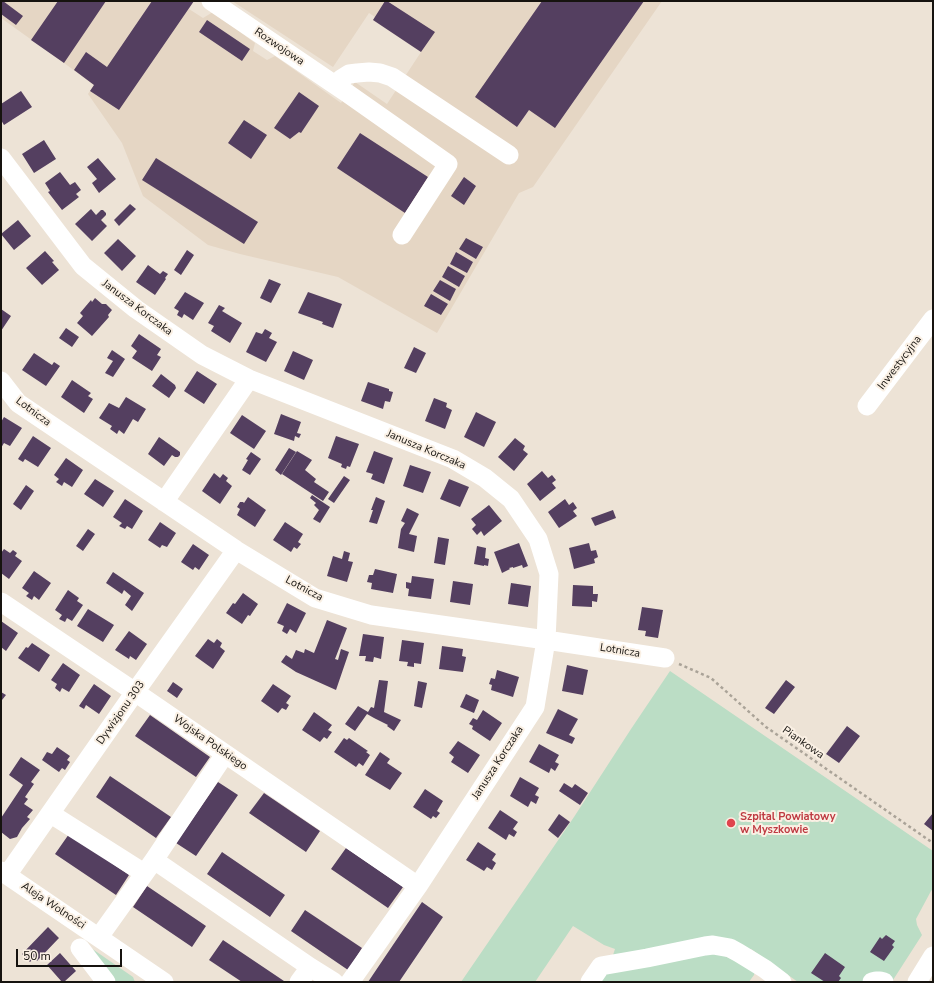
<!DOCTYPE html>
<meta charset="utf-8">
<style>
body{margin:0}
#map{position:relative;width:934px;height:983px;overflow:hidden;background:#ede3d6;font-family:"Nunito Sans",sans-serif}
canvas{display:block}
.frame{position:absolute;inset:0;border:2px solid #16130f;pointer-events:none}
.scale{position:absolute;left:16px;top:949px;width:106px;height:18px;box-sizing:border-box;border:2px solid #16130f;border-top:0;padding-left:5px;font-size:12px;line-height:14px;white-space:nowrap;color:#16130f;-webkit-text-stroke:3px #faf0e4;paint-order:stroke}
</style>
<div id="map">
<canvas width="934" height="983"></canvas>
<div class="frame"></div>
<div class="scale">50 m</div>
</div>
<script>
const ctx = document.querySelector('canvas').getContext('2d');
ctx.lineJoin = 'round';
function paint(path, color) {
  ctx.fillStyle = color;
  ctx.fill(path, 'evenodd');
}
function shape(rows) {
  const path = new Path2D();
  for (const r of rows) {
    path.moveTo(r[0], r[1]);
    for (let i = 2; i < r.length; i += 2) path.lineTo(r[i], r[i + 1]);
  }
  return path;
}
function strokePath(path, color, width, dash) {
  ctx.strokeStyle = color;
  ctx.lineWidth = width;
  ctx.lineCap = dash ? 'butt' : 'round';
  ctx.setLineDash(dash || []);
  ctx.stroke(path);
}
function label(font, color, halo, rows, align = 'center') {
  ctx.font = font + ' "Nunito Sans",sans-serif';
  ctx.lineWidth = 4;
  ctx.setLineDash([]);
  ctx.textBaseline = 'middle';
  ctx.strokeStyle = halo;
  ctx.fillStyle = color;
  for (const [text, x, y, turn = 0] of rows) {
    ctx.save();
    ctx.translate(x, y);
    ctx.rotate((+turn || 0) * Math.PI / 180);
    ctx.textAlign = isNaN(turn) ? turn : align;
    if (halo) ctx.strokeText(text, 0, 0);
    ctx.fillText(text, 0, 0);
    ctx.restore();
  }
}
paint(shape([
 [1,1,194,1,189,9,203,18,213,12,255,43,253,51,267,60,275,56,341,103,355,82,387,104,421,52,373,20,375,17,369,13,333,67,232,1,662,1,533,187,519,193,437,333,338,277,240,254,208,245,143,196,122,143,88,94,94,85,64,63,1,18]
]), '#e5d6c4');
paint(shape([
 [670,671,933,851,933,889,931,891,916,919,917,925,922,935,893,980,869,976,863,982,798,982,751,949,612,958,615,949,604,945,573,926,535,982,461,982,574,817,631,729],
 [91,948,133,977,135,982,113,982],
 [714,951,755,970,754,975,751,979,749,982,599,982,606,974]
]), '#bbddc5');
paint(shape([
 [1,1,3,1,23,16,16,25,1,14],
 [58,1,106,1,64,63,31,40],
 [152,1,194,1,119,110,90,91,94,85,74,70,86,52,107,67],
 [385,1,387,1,435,32,421,52,373,20],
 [542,1,644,1,555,128,529,110,517,127,475,97],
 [207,20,250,49,242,61,199,32],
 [21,91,32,107,4,125,1,120,1,104],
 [299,92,319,106,301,133,299,132,290,139,274,128],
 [244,120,267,135,251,159,228,143],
 [360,133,428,177,405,213,337,168],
 [44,140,56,159,34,173,22,154],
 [98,158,116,179,99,193,92,183,97,179,87,167],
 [156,158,258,222,244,244,142,180],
 [60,172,70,185,75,182,81,190,76,194,79,197,62,210,48,192,50,191,45,183],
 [464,177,476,186,464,205,451,196],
 [130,204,136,209,119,226,114,220],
 [91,209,96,215,101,210,103,210,106,213,106,215,101,220,107,226,92,241,75,224],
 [18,220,31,236,14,250,1,234],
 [466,238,483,247,476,259,459,249],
 [118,239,136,256,122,271,104,253],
 [187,250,194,255,181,275,174,270],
 [45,251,54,261,52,262,59,270,42,285,26,268],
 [456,252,473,262,467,273,450,264],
 [148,265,160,274,163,271,168,274,165,278,166,279,155,295,136,282],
 [448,266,465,276,459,287,442,277],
 [269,279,281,284,271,303,260,298],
 [440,280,456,289,450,301,433,291],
 [185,292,204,303,193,320,184,314,182,318,177,315,179,311,174,308],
 [308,292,342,304,333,328,322,324,323,322,298,313],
 [431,294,448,304,441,315,424,306],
 [95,298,102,304,106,304,112,310,108,315,109,317,92,336,77,323,83,316,80,313,91,300,92,302],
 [219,305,225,308,222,311,242,323,230,343,211,331,214,326,208,323],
 [1,309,11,316,1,331],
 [66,328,79,337,72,347,59,338],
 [265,329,272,333,269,338,277,342,266,362,246,352,256,332,262,334],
 [139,334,161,349,157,355,161,357,152,371,132,358,137,351,131,346],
 [414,347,426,353,416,373,404,368],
 [112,350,125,359,113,377,105,373,113,361,107,358],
 [293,351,313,360,304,380,284,371],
 [34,353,52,365,54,362,60,366,46,386,22,370],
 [197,371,217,384,204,404,184,391],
 [161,374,175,385,176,388,169,398,152,386],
 [72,380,91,393,88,396,93,399,84,413,61,397],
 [368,382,389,389,389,391,393,392,390,402,385,401,383,409,361,401],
 [126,397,146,409,138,422,133,419,124,434,119,430,117,434,110,429,112,426,99,418,109,403,119,408],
 [434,398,447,403,446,407,452,410,445,429,425,421],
 [476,412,496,422,484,447,464,437],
 [281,414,301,422,297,433,301,434,299,438,295,436,294,441,274,434],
 [242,415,266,431,254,449,230,433],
 [4,417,22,428,10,446,4,443,1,448,1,422],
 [33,436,51,448,38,467,25,459,23,462,18,459],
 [336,436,359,444,350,467,347,466,346,469,341,467,342,464,328,458],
 [159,437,180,452,180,455,178,457,175,457,172,455,164,466,148,454],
 [515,438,525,446,523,450,528,454,514,471,498,457],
 [289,448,296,452,281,475,275,470],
 [297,451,312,460,305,470,316,479,314,482,329,492,323,501,282,474],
 [374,451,393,458,384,484,371,479,373,474,366,472],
 [251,452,261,459,250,475,242,470,248,460,246,459],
 [66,458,83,470,72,487,64,482,62,486,56,482,59,479,54,475],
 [410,465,431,472,423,493,403,486],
 [542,471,548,478,552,475,556,480,552,483,556,488,540,501,527,484],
 [214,473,220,478,223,474,228,478,226,481,232,486,220,504,202,491],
 [344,476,350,480,334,503,328,499],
 [95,479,114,491,103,507,84,494],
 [449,479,469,487,460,507,440,499],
 [26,485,34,491,21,510,13,504],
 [312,495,330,507,320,523,313,519,319,510,314,505,316,503,310,498],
 [248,497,266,510,255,527,237,515,240,509,237,507,240,502,243,502,244,503],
 [376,497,385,501,377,524,369,522,373,510,371,510],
 [125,499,143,511,132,529,127,526,125,529,119,526,122,523,113,517],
 [565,499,569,505,573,502,577,508,573,511,577,516,559,528,548,512],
 [489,505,502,521,484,536,481,531,477,535,472,529,476,525,471,519],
 [407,508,419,514,409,534,417,536,414,552,398,548,401,529,405,523,401,521],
 [613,510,616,518,595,526,591,518],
 [160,522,176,533,167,547,162,545,160,548,148,540],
 [285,522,303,534,298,542,301,544,297,549,294,547,291,552,273,540],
 [88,529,95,534,83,551,76,546],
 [438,537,449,539,445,565,434,563],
 [519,543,528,566,523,568,522,565,513,568,513,567,509,568,510,569,502,573,494,552],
 [589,543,591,551,596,550,598,557,594,559,595,563,574,569,569,548],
 [193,544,209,555,199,570,195,567,193,570,181,562],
 [477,546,486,548,485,558,489,559,488,566,484,565,484,566,474,564],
 [4,549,10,553,13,550,17,553,15,556,22,561,9,579,1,573,1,553],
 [344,551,350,553,348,561,353,562,347,582,327,576,333,556,342,559],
 [375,569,397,574,393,593,371,589,372,583,367,582,369,575,373,575],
 [34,571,51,583,39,600,34,596,32,600,26,596,29,593,22,588],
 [113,572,144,593,132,611,125,605,131,596,124,590,122,594,106,583],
 [412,576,434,579,431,599,408,596,409,589,406,588,406,582,411,583],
 [453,581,473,584,470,605,450,602],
 [511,583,531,586,528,607,508,604],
 [573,585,593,586,593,594,598,594,597,602,592,601,592,607,572,606],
 [68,590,79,598,77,601,83,605,72,621,67,618,65,622,59,619,62,615,55,610],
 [243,593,258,604,250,616,248,615,242,624,226,613,233,603,235,604],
 [287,603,306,613,296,633,290,629,287,634,282,631,284,626,277,623],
 [642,607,663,610,658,638,645,636,646,631,638,630],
 [88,609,114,625,103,642,77,626],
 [327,620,347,628,335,659,338,660,341,649,349,652,336,690,296,672,281,662,286,655,292,659,296,650,304,653,305,649,314,653],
 [1,621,18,633,6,651,1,647],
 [129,631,147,644,136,660,130,656,129,659,115,650],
 [363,634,384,637,381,659,374,657,373,662,365,661,366,656,359,656],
 [208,639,214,643,217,639,222,643,220,647,225,651,213,669,195,656],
 [402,640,424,643,421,664,414,663,414,667,407,666,408,662,399,661],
 [32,643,50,655,39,672,18,658,26,647,28,648],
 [442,646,463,649,462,656,466,657,463,672,439,669],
 [63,663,80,675,69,692,62,688,60,692,55,688,57,684,51,680],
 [567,665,588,670,583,695,562,691],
 [497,670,519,677,513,697,491,690,492,685,489,684,491,678,495,679],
 [379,680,388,681,384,712,401,720,394,731,387,726,388,725,374,718,367,714,355,731,345,724,358,706,368,712,371,707,374,708],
 [786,680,795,687,774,714,765,708],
 [418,681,427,683,422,708,414,706],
 [173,682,183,689,177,698,167,691],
 [94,684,111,696,99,714,86,705,84,709,79,706],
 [273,684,291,696,286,703,289,705,286,710,282,708,278,713,261,701],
 [1,692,6,695,2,700,1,700],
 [466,694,479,700,474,713,460,707],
 [558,709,578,719,569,735,575,738,572,744,546,733],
 [483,710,502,723,490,741,472,729,473,726,469,724,473,718,477,720],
 [314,712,332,725,328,730,332,732,327,739,324,737,320,742,302,730],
 [150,715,210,757,196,777,135,736],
 [847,726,860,736,839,763,826,754],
 [344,738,347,740,349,738,368,751,366,752,370,755,363,766,359,763,356,767,334,752],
 [458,741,480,755,468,773,451,762,454,757,449,753],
 [539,744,559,755,555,762,559,764,555,771,551,768,549,773,529,762],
 [57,747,70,756,67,760,70,762,65,770,62,768,59,772,42,760,47,752,52,754],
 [380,752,390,759,387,763,402,773,390,790,365,775],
 [21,757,40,770,31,782,34,784,25,797,28,799,24,804,33,810,27,817,30,819,22,828,17,837,10,839,1,832,1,818,23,785,9,775],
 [110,776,171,817,156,838,96,797],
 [520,777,539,788,535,795,539,797,536,804,531,801,528,807,510,796],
 [218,782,238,795,196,856,176,843],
 [564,783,572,788,575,784,588,793,580,805,559,791],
 [425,789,443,801,437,811,440,813,436,818,433,816,431,819,413,807],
 [264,793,320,831,306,852,249,813],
 [500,810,518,822,513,829,517,832,514,837,509,834,506,840,488,828],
 [933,813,933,831,924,824],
 [559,814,570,822,558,838,548,830],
 [69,834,129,875,116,895,55,854],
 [478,842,496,854,492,860,496,863,492,870,487,867,484,871,466,860],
 [346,848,403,887,388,908,331,869],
 [222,852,285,895,270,917,207,874],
 [147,886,206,926,192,947,133,907],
 [422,902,443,917,399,982,368,982],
 [305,910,362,948,348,970,291,931],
 [48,927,59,938,37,961,34,958,30,962,22,954],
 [886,935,895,941,892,945,894,947,884,961,870,952,880,937,882,939],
 [223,940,284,981,283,982,242,982,209,960],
 [60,953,76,971,64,982,62,982,47,965],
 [825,953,845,967,839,976,841,978,838,982,825,982,811,973]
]), '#543f60');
strokePath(shape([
 [679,664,711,678,766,727,933,843]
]), '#aaa398', 2.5, [3, 3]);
strokePath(shape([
 [211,1,347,93,448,164,402,235],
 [337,86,341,79,349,74,357,73,369,72,380,73,392,77,509,155],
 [1,158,83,266,136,309,202,355,249,379,453,459,485,478,511,499,538,539,549,574,546,640,535,707,418,886,350,982],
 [1,381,18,403,236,550,315,598,371,615,546,640,665,658],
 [867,406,933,319],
 [164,502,249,379],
 [1,602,135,692,418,886],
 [51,814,144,873],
 [154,860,310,967,334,982],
 [1,871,164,982],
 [7,875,135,692,236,550],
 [99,937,154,860,225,754],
 [80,948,106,982],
 [299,982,310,967],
 [590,982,601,966,647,958,705,946,713,945,730,948,739,953,765,969,782,982],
 [872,982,876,981,880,981,884,982],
 [917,982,933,956]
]), '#fff', 19);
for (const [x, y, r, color] of [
 [731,823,5,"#e0444e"]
]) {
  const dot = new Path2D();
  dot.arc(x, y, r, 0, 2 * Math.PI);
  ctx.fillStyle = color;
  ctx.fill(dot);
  strokePath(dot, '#faf0e4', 1.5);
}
label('11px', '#16130f', '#faf0e4', [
 ["Rozwojowa",279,47,34],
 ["Janusza Korczaka",137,308,37],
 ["Inwestycyjna",900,363,-53],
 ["Lotnicza",33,412,37],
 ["Janusza Korczaka",426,450,23],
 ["Lotnicza",304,589,28],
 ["Lotnicza",620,651,9],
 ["Dywizjonu 303",121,713,-55],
 ["Wojska Polskiego",210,743,35],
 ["Piankowa",803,743,35],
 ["Janusza Korczaka",498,763,-57],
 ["Aleja Wolności",53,906,34]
]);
label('bold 11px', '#be3a42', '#faf0e4', [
 ["Szpital Powiatowy",740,817],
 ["w Myszkowie",740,830]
], 'left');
</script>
